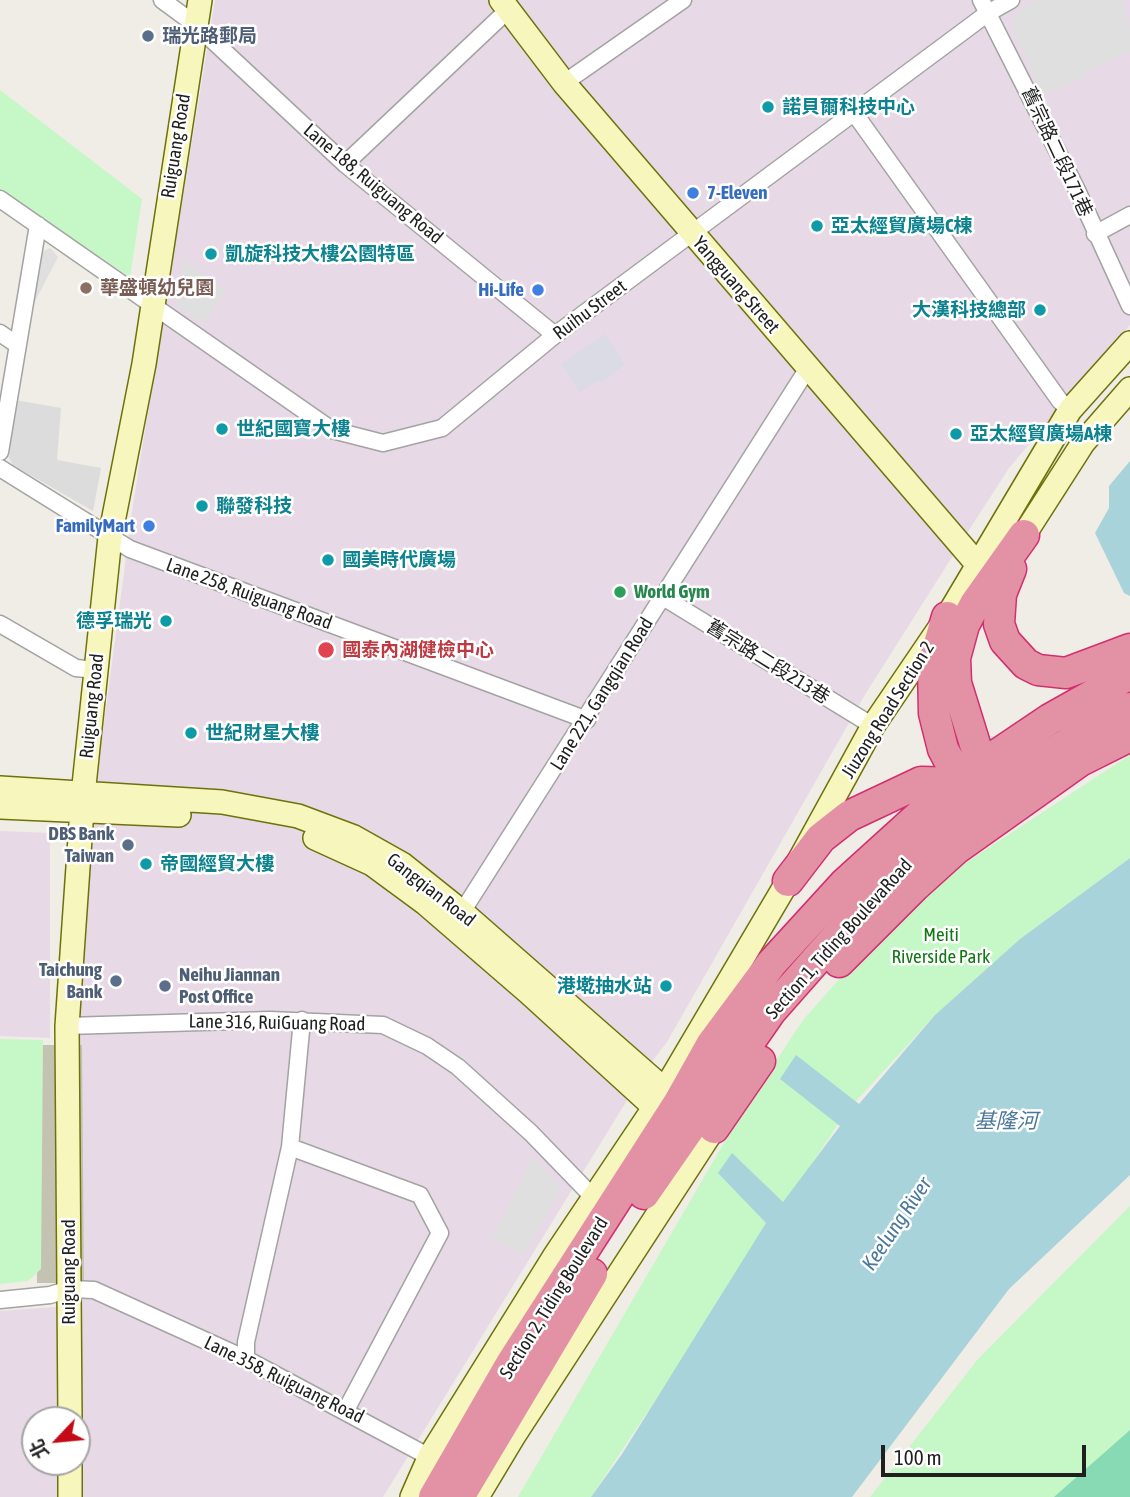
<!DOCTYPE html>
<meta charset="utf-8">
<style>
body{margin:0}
#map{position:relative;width:1130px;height:1497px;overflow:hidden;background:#f0ece6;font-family:"Asap Condensed","Noto Sans TC",sans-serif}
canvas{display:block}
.north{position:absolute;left:21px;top:1406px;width:70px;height:70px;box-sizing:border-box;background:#fff;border:2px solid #a5a5a5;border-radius:50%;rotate:244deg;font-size:19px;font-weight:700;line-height:28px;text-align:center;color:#1f1f1f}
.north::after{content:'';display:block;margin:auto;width:24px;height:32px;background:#c40a16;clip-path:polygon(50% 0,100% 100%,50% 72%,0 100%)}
.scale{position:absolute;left:881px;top:1445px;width:205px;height:32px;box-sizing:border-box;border:4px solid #1f1f1f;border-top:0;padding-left:9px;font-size:21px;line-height:24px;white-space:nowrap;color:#1f1f1f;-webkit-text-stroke:5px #fff;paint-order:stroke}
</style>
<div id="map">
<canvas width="1130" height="1497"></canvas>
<div class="north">北</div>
<div class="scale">100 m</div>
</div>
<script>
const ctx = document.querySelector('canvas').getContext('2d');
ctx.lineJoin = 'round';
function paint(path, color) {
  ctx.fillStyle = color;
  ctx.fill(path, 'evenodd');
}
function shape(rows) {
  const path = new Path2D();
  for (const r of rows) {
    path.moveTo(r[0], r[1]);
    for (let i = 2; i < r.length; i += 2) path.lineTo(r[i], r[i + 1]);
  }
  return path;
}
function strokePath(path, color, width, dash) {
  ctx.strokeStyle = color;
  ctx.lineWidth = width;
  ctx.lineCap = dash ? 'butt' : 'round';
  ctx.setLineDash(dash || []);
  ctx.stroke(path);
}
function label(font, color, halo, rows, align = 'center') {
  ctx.font = font + ' "Asap Condensed","Noto Sans TC",sans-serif';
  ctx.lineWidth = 5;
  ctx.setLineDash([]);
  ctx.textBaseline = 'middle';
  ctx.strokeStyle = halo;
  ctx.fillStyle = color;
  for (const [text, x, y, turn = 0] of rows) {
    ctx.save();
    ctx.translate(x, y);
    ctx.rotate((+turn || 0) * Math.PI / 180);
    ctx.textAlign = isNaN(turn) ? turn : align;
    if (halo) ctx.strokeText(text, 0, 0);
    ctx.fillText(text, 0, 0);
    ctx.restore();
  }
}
paint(shape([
 [15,400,61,408,57,460,101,468,93,511,13,465,9,458]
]), '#dddcdc');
paint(shape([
 [215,0,1130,0,1130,325,1009,468,971,527,866,693,667,1042,645,1071,383,1497,0,1497,0,1311,69,1306,77,989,97,776,133,505],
 [35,1420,77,1420,77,1462,35,1462],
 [0,831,50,833,50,1038,0,1036]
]), '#e8d9e6');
paint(shape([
 [36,1045,82,1045,84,1283,37,1283]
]), '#c4c3b2');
paint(shape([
 [0,90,142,199,130,277,0,190],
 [1130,755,1130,858,1020,939,935,1015,846,1112,591,1497,518,1497,739,1117,803,1020,859,957,947,875],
 [0,1039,43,1040,41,1269,28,1281,0,1284],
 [1130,1206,1130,1497,870,1497,978,1359]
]), '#c6f7c7');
paint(shape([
 [1130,1430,1130,1497,1054,1497]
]), '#88dab5');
paint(shape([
 [1037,0,1123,0,1130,30,1130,51,1084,73,1085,77,1043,95,1011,26,1019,10],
 [50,248,58,257,30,311,39,254],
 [184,259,227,291,202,324,176,305],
 [533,1156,561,1189,523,1255,492,1238]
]), '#dfdfdf');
paint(shape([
 [605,334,625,364,601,383,598,380,580,392,561,364]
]), '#dbdbe5');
paint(shape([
 [1130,461,1130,596,1124,593,1095,533,1109,508,1109,486],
 [1130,858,1130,1175,1009,1289,852,1497,591,1497,622,1454,766,1223,718,1173,732,1153,783,1202,840,1126,780,1079,796,1055,859,1104,935,1015,1020,939]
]), '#a9d3db');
const street = shape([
 [162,0,196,25,345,164,555,335],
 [981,0,1076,188,1130,306],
 [564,83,683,0],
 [855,114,1060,401,1070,410],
 [345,164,509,9],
 [0,199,332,430,383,443,442,428,555,335,988,13,1011,0],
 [1095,234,1130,215],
 [0,333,16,344],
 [0,452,38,225],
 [0,468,130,549,587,720],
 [663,597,873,726],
 [0,624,76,668,96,670],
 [462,912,808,368],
 [67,1026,270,1020,383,1025,427,1046,458,1067,531,1133,592,1196],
 [290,1147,420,1195,440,1233,346,1410],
 [0,1300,50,1295,70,1289,94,1290,246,1359,439,1462],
 [246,1359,246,1342,290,1147,302,1020]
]);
const secondary = shape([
 [501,0,564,83,978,565],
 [1024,535,1083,443,1130,389],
 [0,788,222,802,298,816,354,837,402,864,462,912,674,1098],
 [0,807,179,815],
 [315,838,372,864,425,903,528,992,664,1116],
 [70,1420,67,1026,83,795,110,537,144,364,200,0],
 [70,1462,70,1497],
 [412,1497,430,1456,554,1257,654,1108,788,881,873,726,947,617,1070,410,1130,343],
 [477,1497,513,1437,714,1128,701,1119]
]);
const highway = shape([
 [1011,569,1001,594,999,624,1005,641,1026,664,1038,670,1066,673,1130,649],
 [987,783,956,683,955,658,964,625,975,604,1024,535],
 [788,881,821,838,849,816,921,782,961,783,943,749,934,713,933,664,947,617],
 [839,962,915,886,956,849,1080,761,1130,736],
 [714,1128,760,1061],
 [644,1194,771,1011,884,883,991,794,1073,740,1130,708],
 [434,1497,512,1362,679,1102,711,1045,771,964,845,883,920,815,998,754,1050,719,1130,674],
 [459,1497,592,1274]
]);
strokePath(street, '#a3a3a3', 19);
strokePath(secondary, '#6e720b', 26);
strokePath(highway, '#d22f71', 33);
strokePath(street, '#fff', 16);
strokePath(secondary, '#f6f6bd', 23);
strokePath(highway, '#e392a6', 30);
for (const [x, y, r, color] of [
 [148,36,7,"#5c6f8a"],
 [768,107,7,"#0f9aa8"],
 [693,193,7,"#3f7fe0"],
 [817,226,7,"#0f9aa8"],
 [211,254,7,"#0f9aa8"],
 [86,288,7,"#8d6e63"],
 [538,290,7,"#3f7fe0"],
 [1040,310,7,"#0f9aa8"],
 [222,429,7,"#0f9aa8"],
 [956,434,7,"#0f9aa8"],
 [202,506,7,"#0f9aa8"],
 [149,526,7,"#3f7fe0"],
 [328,560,7,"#0f9aa8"],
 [620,592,7,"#2e9e5b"],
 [166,621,7,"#0f9aa8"],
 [326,650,9,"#e0444e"],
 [191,733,7,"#0f9aa8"],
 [128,845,7,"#5c6f8a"],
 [146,864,7,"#0f9aa8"],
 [116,981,7,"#5c6f8a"],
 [165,986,7,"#5c6f8a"],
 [666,986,7,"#0f9aa8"]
]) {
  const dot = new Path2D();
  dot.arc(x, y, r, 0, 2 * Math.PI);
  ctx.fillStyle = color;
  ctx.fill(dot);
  strokePath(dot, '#fff', 2.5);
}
label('bold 19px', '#4e5e75', '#fff', [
 ["瑞光路郵局",162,36],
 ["DBS Bank",114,834,"right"],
 ["Taiwan",114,856,"right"],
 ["Taichung",102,970,"right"],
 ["Bank",102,992,"right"],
 ["Neihu Jiannan",179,975],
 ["Post Office",179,997]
], 'left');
label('bold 19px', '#0d838f', '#fff', [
 ["諾貝爾科技中心",782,107],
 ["亞太經貿廣場C棟",831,226],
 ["凱旋科技大樓公園特區",225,254],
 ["大漢科技總部",1026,310,"right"],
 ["世紀國寶大樓",236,429],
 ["亞太經貿廣場A棟",970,434],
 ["聯發科技",216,506],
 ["國美時代廣場",342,560],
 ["德孚瑞光",152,621,"right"],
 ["世紀財星大樓",205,733],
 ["帝國經貿大樓",160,864],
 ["港墘抽水站",652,986,"right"]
], 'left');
label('19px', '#1f1f1f', '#fff', [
 ["Ruiguang Road",176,146,-81],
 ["舊宗路二段171巷",1057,152,65],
 ["Lane 188, Ruiguang Road",373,184,40],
 ["Yangguang Street",736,285,49],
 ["Ruihu Street",590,310,-37],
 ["Lane 258, Ruiguang Road",249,594,20],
 ["舊宗路二段213巷",768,662,32],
 ["Lane 221, Gangqian Road",602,694,-58],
 ["Ruiguang Road",92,706,-84],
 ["Jiuzong Road Section 2",888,710,-58],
 ["Gangqian Road",431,890,38],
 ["Section 1, Tiding BoulevaRoad",839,939,-48],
 ["Lane 316, RuiGuang Road",277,1023,1],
 ["Ruiguang Road",69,1272,-90],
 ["Section 2, Tiding Boulevard",554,1298,-58],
 ["Lane 358, Ruiguang Road",284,1380,26]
]);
label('bold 19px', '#366cbe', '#fff', [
 ["7-Eleven",707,193,"left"],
 ["Hi-Life",524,290],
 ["FamilyMart",135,526]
], 'right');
label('bold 19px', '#785e54', '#fff', [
 ["華盛頓幼兒園",100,288]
], 'left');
label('bold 19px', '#27864d', '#fff', [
 ["World Gym",634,592]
], 'left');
label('bold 19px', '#be3a42', '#fff', [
 ["國泰內湖健檢中心",342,650]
], 'left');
label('19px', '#117913', '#fff', [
 ["Meiti",941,935],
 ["Riverside Park",941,957]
]);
label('italic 21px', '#4a789c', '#fff', [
 ["基隆河",1006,1121],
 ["Keelung River",897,1224,-56]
]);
</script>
